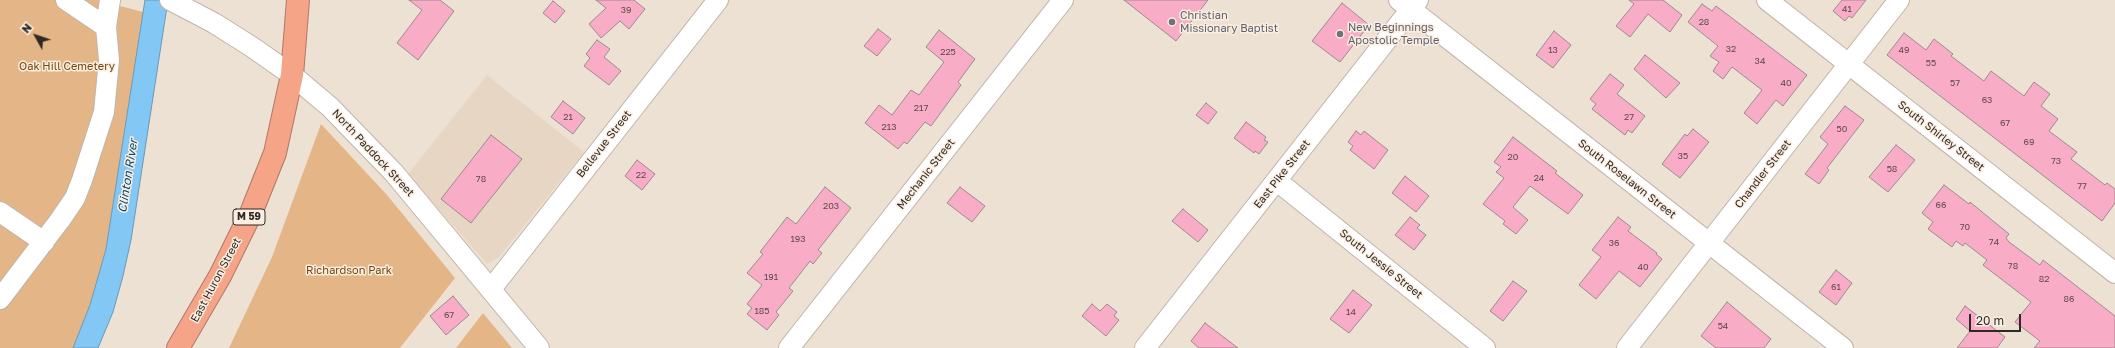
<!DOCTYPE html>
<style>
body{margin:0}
#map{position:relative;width:2115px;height:348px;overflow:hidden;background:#ede1d4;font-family:"Golos Text",sans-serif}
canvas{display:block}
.north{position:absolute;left:16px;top:16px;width:40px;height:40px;-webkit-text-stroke:3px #fbeee1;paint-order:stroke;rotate:310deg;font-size:11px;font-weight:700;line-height:16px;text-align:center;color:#2e2925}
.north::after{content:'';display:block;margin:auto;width:14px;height:18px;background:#2e2925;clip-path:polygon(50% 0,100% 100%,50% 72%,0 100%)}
.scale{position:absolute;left:1969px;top:314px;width:52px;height:18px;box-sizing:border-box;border:2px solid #2e2925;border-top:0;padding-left:5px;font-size:12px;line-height:14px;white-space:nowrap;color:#2e2925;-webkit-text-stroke:3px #fbeee1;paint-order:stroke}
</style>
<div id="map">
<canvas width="2115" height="348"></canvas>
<div class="north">N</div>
<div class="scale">20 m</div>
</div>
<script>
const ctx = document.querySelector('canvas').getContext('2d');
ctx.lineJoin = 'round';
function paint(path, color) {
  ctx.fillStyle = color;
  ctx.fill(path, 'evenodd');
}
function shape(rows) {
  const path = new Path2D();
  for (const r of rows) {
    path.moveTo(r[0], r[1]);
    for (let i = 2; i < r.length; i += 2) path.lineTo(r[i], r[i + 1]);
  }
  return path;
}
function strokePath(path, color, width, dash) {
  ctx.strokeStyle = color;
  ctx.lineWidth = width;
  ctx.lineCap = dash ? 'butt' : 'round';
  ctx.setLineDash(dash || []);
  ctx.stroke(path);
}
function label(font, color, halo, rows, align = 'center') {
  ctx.font = font + ' "Golos Text",sans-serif';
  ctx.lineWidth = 3;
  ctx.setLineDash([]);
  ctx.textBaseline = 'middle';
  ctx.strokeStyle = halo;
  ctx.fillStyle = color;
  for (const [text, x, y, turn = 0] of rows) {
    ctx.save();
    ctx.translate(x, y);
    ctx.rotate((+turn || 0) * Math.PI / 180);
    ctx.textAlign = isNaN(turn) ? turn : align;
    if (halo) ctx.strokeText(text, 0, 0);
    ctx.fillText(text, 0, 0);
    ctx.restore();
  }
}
paint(shape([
 [487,75,584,152,498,258,487,264,408,174]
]), '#e8d6c4');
paint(shape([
 [0,0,97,0,143,12,106,249,90,305,73,348,0,348],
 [321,124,387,195,455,278,400,348,229,348,272,257],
 [483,313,512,348,456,348]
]), '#e4b687');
const water = shape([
 [145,0,168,0,131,240,123,276,113,312,98,348,73,348,90,305,106,249,145,0]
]);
paint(water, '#83c7f5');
strokePath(water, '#6a98b7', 1);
const building = shape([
 [409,0,440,0,454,11,418,60,397,43,422,10,409,0],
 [596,0,634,0,645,9,629,29,620,21,601,38,589,24,606,8,596,0],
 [1124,0,1208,0,1176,41,1124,0],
 [1629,0,1663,0,1682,15,1670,32,1648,14,1630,37,1616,26,1634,4,1629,0],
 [1842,0,1866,0,1852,18,1849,16,1845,21,1833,11,1842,0],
 [553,1,565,11,555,23,543,13,553,1],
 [1342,3,1369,25,1340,62,1312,41,1342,3],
 [1702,4,1712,11,1716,6,1807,75,1783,106,1776,100,1757,124,1744,113,1762,90,1732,67,1723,79,1713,71,1719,62,1710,56,1718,46,1688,22,1702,4],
 [878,29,891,39,877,56,864,46,878,29],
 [939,30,975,59,958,82,961,85,931,126,925,122,907,144,904,142,898,149,865,123,879,105,892,115,911,90,919,95,944,62,926,47,939,30],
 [1554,31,1571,45,1553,68,1536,55,1554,31],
 [1904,33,1926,50,1934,39,1953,54,1951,56,1984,81,1991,71,2024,96,2034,82,2050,94,2041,106,2058,119,2049,131,2077,152,2071,159,2105,185,2107,183,2115,189,2115,203,2102,221,1887,55,1904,33],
 [597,40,610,49,604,57,621,71,609,85,584,66,590,58,586,54,597,40],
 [1645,55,1680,83,1666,98,1634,69,1645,55],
 [1610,74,1624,85,1617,94,1645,116,1632,133,1628,130,1625,135,1592,109,1596,104,1590,99,1610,74],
 [563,101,585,118,573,134,551,117,563,101],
 [1206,103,1217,112,1208,124,1196,115,1206,103],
 [1845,106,1864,120,1827,168,1829,170,1819,184,1805,174,1828,144,1820,137,1845,106],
 [1246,122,1266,137,1264,140,1268,142,1259,154,1255,151,1254,153,1234,138,1246,122],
 [1693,129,1709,142,1680,178,1662,164,1685,134,1687,136,1693,129],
 [1356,131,1361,135,1364,131,1388,150,1374,169,1350,150,1353,146,1348,142,1356,131],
 [491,135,522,159,471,223,441,199,491,135],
 [1513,137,1557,171,1555,173,1583,195,1568,214,1530,186,1513,207,1528,220,1516,234,1503,224,1505,221,1483,204,1504,178,1496,172,1501,167,1494,162,1513,137],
 [1896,145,1915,160,1888,192,1869,177,1896,145],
 [637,160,655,174,642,190,625,176,637,160],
 [1405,176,1429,196,1416,212,1392,193,1405,176],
 [1944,185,1969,204,1970,202,2009,234,2006,238,2009,242,2040,265,2043,260,2115,316,2115,348,2034,348,2040,341,2015,322,2031,302,1983,265,1987,260,1965,243,1963,246,1956,241,1952,247,1928,229,1933,222,1922,213,1944,185],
 [825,187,851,208,818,250,822,253,813,264,810,261,789,288,793,291,776,312,779,315,767,330,747,314,752,308,747,304,762,285,747,273,763,254,760,252,787,217,796,224,825,187],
 [960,187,985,206,972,222,947,203,960,187],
 [1183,209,1208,230,1198,242,1172,221,1183,209],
 [1410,217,1420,225,1417,228,1426,235,1414,250,1395,235,1410,217],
 [1618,217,1631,227,1628,231,1657,253,1656,254,1662,259,1640,287,1619,271,1596,299,1579,285,1601,257,1592,250,1618,217],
 [1836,270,1852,283,1836,305,1819,292,1836,270],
 [1513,281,1527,291,1503,321,1490,311,1513,281],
 [1353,290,1372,305,1349,333,1330,319,1353,290],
 [453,296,469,315,446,335,430,316,453,296],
 [1727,302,1771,339,1764,348,1716,348,1701,336,1727,302],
 [1092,304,1100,311,1107,304,1117,312,1114,316,1119,320,1106,336,1082,316,1092,304],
 [1965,306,2005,337,1997,348,1957,348,1970,331,1956,319,1965,306],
 [1205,323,1238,348,1199,348,1191,341,1205,323]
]);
paint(building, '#f8acc6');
strokePath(building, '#9b8a8f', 1);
const minor = shape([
 [66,0,106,27],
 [170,0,214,23,252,47,292,75,330,107,394,173,539,348],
 [1399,0,1843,348],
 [1767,0,2115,273],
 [1277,181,1485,348],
 [0,212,44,242],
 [491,289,718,0],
 [0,299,60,220,75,198,82,180,104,112,109,60,106,27,110,0],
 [789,348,1063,0],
 [1145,348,1418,0],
 [1627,348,1899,0]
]);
const highway = shape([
 [178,348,220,276,251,213,275,153,292,75,298,0]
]);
strokePath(minor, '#c0b4a8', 22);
strokePath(highway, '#af7965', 24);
strokePath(minor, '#fff', 20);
strokePath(highway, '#f5a488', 22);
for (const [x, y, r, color] of [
 [1172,22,4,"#6b7280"],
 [1340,34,4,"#6b7280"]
]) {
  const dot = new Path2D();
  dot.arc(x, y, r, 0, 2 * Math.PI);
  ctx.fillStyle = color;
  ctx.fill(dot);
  strokePath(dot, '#fbeee1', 1.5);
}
label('9px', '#604a4d', null, [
 ["41",1847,9],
 ["39",626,10],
 ["28",1704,22],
 ["32",1731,49],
 ["13",1553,50],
 ["49",1904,50],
 ["225",948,52],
 ["34",1760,61],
 ["55",1931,63],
 ["40",1786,83],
 ["57",1955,83],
 ["63",1987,100],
 ["217",921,108],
 ["21",568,117],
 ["27",1629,117],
 ["67",2005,123],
 ["213",889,127],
 ["50",1842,129],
 ["69",2029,142],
 ["35",1683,156],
 ["20",1513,157],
 ["73",2056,161],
 ["58",1892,169],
 ["22",641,175],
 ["24",1539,178],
 ["78",481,179],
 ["77",2082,186],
 ["66",1941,205],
 ["203",831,206],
 ["70",1965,227],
 ["193",798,239],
 ["74",1994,242],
 ["36",1614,243],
 ["78",2013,266],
 ["40",1643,267],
 ["191",771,277],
 ["82",2044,279],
 ["61",1836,287],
 ["86",2069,299],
 ["185",762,311],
 ["14",1351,312],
 ["67",449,315],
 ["54",1723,326]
]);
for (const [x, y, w] of [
 [249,217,32]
]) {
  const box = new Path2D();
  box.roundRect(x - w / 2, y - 8, w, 16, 3);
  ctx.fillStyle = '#fbeee1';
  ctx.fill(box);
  strokePath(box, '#2e2925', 1);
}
label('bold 10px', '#2e2925', null, [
 ["M 59",249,217]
]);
label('11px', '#5b616d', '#fbeee1', [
 ["Christian",1180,16],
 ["Missionary Baptist",1180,29],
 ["New Beginnings",1348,28],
 ["Apostolic Temple",1348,41]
], 'left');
label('11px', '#72470e', '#fbeee1', [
 ["Oak Hill Cemetery",67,67],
 ["Richardson Park",349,271]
]);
label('11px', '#2e2925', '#fbeee1', [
 ["South Shirley Street",1941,136,38],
 ["Bellevue Street",604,144,-52],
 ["North Paddock Street",373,153,47],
 ["Mechanic Street",926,174,-52],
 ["East Pike Street",1282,174,-52],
 ["Chandler Street",1763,174,-52],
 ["South Roselawn Street",1627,179,38],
 ["South Jessie Street",1381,264,39],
 ["East Huron Street",216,280,-62]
]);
label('italic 12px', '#004b70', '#fbeee1', [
 ["Clinton River",128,176,-81]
]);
</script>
